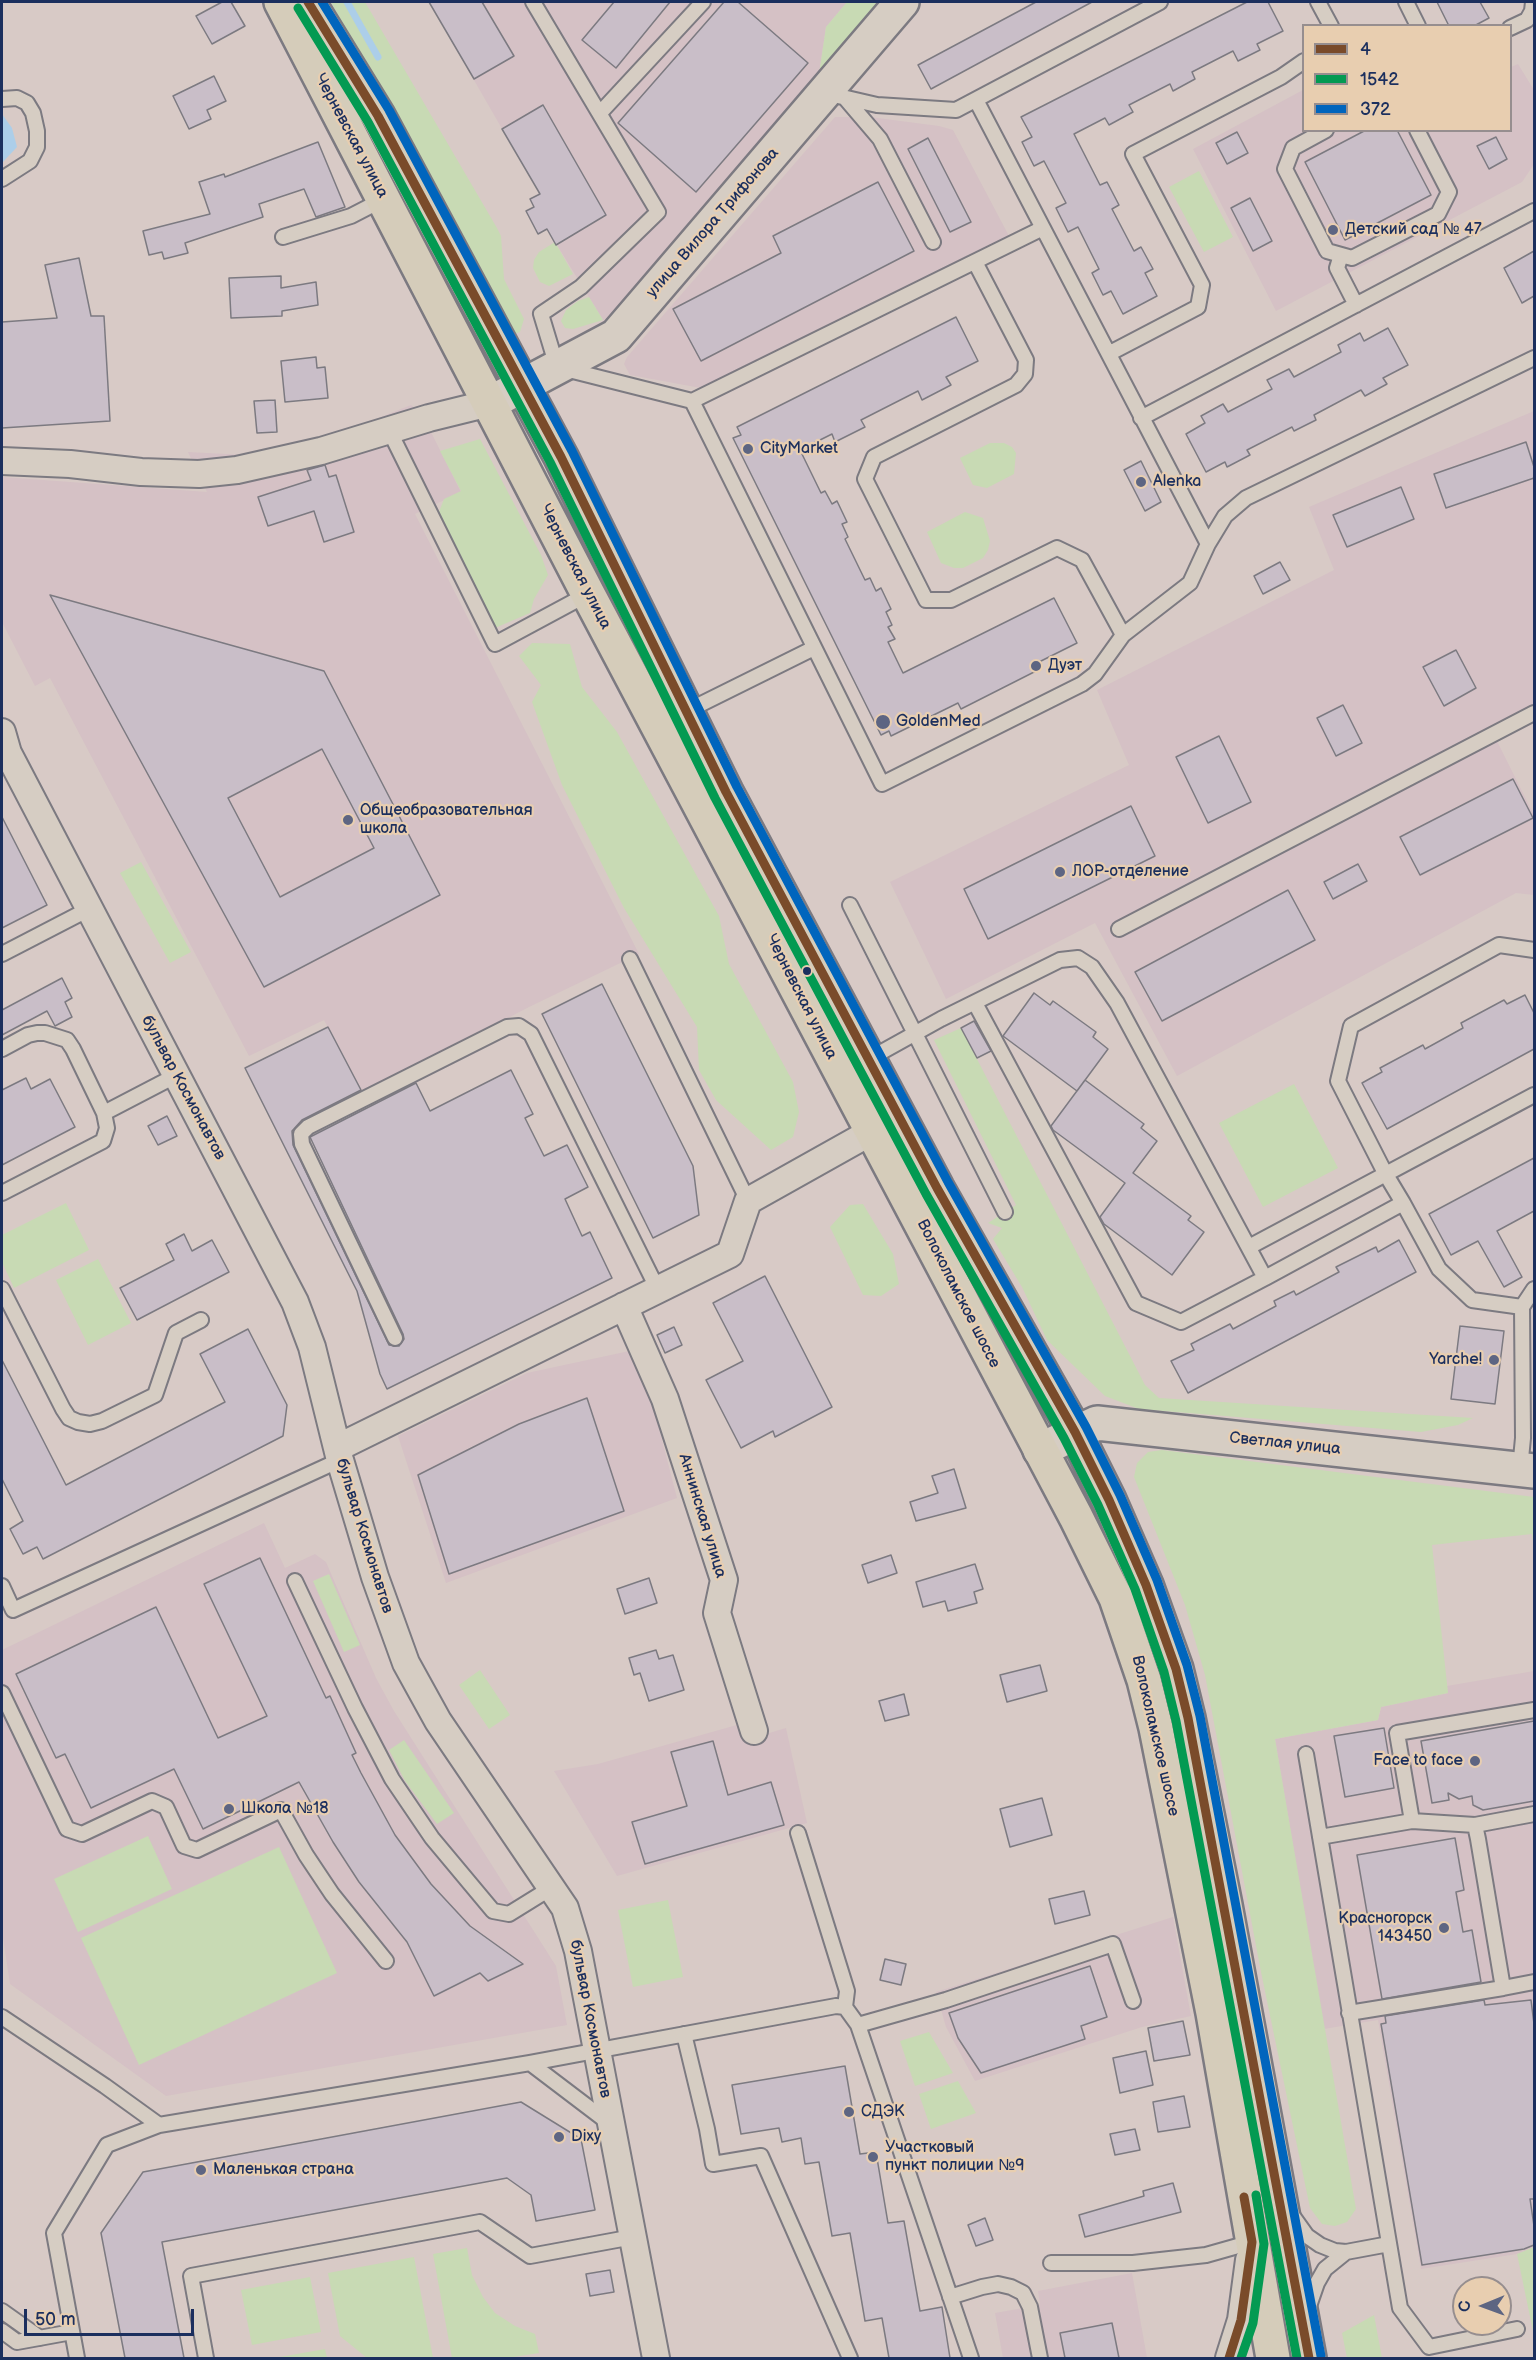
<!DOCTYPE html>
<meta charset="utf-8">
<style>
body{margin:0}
#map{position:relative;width:1536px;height:2360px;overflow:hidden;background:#d8cac6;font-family:"Balsamiq Sans",sans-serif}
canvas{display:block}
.frame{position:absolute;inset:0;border:3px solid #1b2f5e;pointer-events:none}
.legend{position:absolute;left:1302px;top:24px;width:210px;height:108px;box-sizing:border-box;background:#e8ceb0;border:2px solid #968e8f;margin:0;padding:8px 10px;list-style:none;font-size:18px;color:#1b2f5e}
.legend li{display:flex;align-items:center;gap:12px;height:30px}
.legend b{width:30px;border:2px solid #968e8f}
.north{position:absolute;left:1452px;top:2276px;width:60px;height:60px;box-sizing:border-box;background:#e8ceb0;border:2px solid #968e8f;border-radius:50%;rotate:269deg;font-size:16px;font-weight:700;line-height:24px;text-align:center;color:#1b2f5e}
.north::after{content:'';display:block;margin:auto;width:21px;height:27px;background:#5d6582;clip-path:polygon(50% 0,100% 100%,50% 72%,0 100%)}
.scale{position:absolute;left:24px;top:2309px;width:170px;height:27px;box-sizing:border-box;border:3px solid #1b2f5e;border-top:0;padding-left:8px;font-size:18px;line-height:21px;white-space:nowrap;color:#1b2f5e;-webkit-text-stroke:4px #e8ceb0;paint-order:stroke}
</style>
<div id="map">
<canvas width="1536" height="2360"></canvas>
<div class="frame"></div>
<ul class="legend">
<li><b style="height:8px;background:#7a4b2a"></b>4</li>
<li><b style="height:8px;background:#039a52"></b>1542</li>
<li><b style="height:8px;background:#0065bd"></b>372</li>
</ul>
<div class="north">С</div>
<div class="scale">50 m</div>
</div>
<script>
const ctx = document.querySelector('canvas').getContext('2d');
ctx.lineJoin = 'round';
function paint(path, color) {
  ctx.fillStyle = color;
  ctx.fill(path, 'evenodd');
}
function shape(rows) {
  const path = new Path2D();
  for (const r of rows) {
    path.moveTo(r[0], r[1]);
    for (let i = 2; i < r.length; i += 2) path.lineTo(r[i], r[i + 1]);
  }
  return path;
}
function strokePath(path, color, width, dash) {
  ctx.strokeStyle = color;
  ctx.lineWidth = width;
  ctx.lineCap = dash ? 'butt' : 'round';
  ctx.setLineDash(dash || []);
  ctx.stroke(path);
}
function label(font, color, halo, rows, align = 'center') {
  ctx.font = font + ' "Balsamiq Sans",sans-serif';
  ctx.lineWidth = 4.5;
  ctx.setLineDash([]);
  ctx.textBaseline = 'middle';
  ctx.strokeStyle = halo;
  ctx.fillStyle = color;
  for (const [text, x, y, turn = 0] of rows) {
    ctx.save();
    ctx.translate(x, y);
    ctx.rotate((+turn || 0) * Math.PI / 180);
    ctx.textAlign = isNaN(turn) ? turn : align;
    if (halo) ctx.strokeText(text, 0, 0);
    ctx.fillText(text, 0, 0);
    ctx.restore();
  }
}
paint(shape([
 [429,2,847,2,826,27,819,74,605,323,547,229,538,234,526,211,534,207,530,199,539,193],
 [1518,64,1534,90,1534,164,1522,182,1276,311,1193,149,1303,90,1304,130,1510,130,1511,67],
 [835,117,870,117,939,126,953,130,1009,236,708,386,701,388,630,375,624,364,627,357],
 [411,405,422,414,461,492,415,514,639,954,529,1007,363,1094,324,1020,249,1056,50,678,35,686,2,622,2,477,207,492,188,452,245,455,313,444],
 [1534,411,1534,720,1497,741,1534,815,1534,895,1516,893,1177,1076,1095,923,946,999,890,882,1129,765,1097,690,1334,570,1309,507],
 [634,1350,655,1413,677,1498,446,1583,398,1436,527,1373],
 [264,1523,285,1568,315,1554,326,1562,376,1678,394,1711,556,1966,567,2025,166,2096,10,1984,2,1931,2,1650],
 [1534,1671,1534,2247,1517,2254,1421,2269,1378,2020,1324,2029,1275,1739,1378,1720,1381,1707,1448,1693,1447,1686],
 [744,1723,749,1739,786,1728,807,1823,617,1876,554,1771,598,1764],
 [1173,1917,1191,2016,1142,2027,975,2081,946,2027,936,1992],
 [1132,2273,1147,2358,1003,2358,995,2313,1040,2305,1038,2291]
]), '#d5c1c5');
paint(shape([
 [331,2,365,2,497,228,501,236,504,279,524,319,520,332,510,336],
 [847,2,879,2,819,74,826,27],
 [1199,171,1233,237,1204,252,1169,187],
 [555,242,573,274,549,286,540,282,533,268,534,260,539,252],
 [589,297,603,320,573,329,565,328,561,321,566,310,578,301],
 [480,439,541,555,548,575,534,599,530,613,495,628,437,517,444,499,461,491,440,451],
 [990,443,1004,443,1012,447,1016,453,1014,474,987,488,973,485,960,458],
 [965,512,983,518,990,541,988,550,983,558,963,568,954,568,941,563,927,532],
 [532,643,570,644,582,687,617,732,719,916,729,964,793,1082,799,1112,793,1137,771,1150,716,1100,699,1070,697,1027,624,908,562,785,532,702,541,685,519,656],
 [141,862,191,952,170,963,120,873],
 [961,1028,1145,1385,1159,1398,1473,1418,1458,1425,1421,1432,1139,1409,1105,1396,1047,1340,1022,1287,993,1239,1002,1228,988,1223,1016,1205,934,1040],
 [1294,1084,1338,1168,1263,1207,1219,1123],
 [66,1203,89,1250,14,1288,2,1262,2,1235],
 [863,1204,893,1254,899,1284,881,1296,863,1295,830,1227,850,1205],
 [98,1259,131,1323,88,1345,56,1280],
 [1162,1450,1534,1497,1534,1549,1532,1534,1432,1545,1448,1693,1381,1707,1378,1720,1275,1739,1356,2209,1347,2222,1335,2226,1322,2224,1310,2208,1261,1972,1205,1675,1185,1605,1134,1477,1137,1463,1148,1452],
 [329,1574,360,1645,344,1652,313,1581],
 [480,1670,510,1715,489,1729,459,1685],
 [404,1740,454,1813,437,1824,405,1781,389,1750],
 [148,1836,172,1889,78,1932,54,1879],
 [279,1847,337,1973,139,2065,81,1938],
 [668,1900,683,1977,633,1987,618,1910],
 [929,2032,953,2073,915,2086,900,2041],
 [958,2081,976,2113,931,2129,919,2094],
 [1534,2247,1534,2336,1517,2254],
 [467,2248,472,2275,483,2297,495,2313,515,2326,535,2334,539,2353,507,2358,452,2358,433,2254],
 [414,2257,433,2358,367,2358,340,2336,328,2273],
 [310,2277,321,2332,252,2345,241,2290],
 [1374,2315,1382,2358,1347,2358,1342,2333],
 [325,2349,327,2358,274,2358]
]), '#c8dab4');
paint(shape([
 [2,114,12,128,17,147,2,163]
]), '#accee9');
strokePath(shape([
 [347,2,378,57]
]), '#accee9', 7);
const building = shape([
 [222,2,231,2,245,26,212,44,196,16,222,2],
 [429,2,482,2,514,56,474,79,429,2],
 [614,2,670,2,616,68,582,40,614,2],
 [724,2,738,2,808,63,696,192,618,123,724,2],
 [1036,2,1092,2,931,89,918,65,1036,2],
 [1247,2,1268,2,1283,31,1257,44,1260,50,1238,61,1233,51,1192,72,1195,79,1173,91,1170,84,1129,105,1133,112,1109,125,1105,118,1074,134,1100,185,1107,182,1119,205,1112,209,1134,251,1141,247,1153,269,1145,273,1157,296,1123,314,1111,291,1103,295,1092,273,1099,269,1078,227,1068,232,1056,208,1066,203,1044,161,1034,166,1022,142,1032,137,1021,117,1247,2],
 [1437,2,1480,2,1489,18,1474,26,1449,26,1437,2],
 [214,76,226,101,207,110,211,119,189,129,173,96,214,76],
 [543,105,606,215,556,245,547,229,538,234,526,211,534,207,530,199,540,194,502,129,543,105],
 [1366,130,1397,130,1431,195,1345,240,1305,162,1366,130],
 [1237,132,1248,153,1227,164,1216,143,1237,132],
 [1496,137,1507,159,1489,169,1477,146,1496,137],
 [928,138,971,222,950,232,908,149,928,138],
 [318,142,345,207,316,217,304,189,259,204,263,217,185,243,188,253,164,259,162,252,149,255,143,231,210,214,199,182,224,174,225,177,318,142],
 [878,182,914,251,701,361,673,309,781,253,773,236,878,182],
 [1250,198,1272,241,1253,251,1231,208,1250,198],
 [1534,251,1534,296,1522,303,1504,268,1534,251],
 [79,258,91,316,104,316,110,421,2,428,2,322,57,318,45,265,79,258],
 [281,276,281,288,316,282,318,305,282,311,282,316,231,318,229,278,281,276],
 [956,317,978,361,946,377,951,385,922,400,918,391,861,420,865,427,835,442,832,434,800,450,821,493,825,491,832,504,837,501,847,522,842,524,848,537,845,539,865,580,870,578,876,591,881,588,891,609,886,612,892,625,888,627,895,639,888,642,903,673,1054,598,1077,643,1037,663,1040,669,961,709,958,703,891,736,889,731,881,735,733,438,741,435,737,427,956,317],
 [1388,328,1408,365,1383,378,1387,384,1365,396,1361,390,1314,415,1316,420,1294,431,1292,427,1247,450,1250,455,1227,467,1225,462,1206,472,1186,434,1205,423,1201,416,1223,404,1228,412,1272,389,1267,380,1289,369,1294,377,1341,352,1338,345,1360,333,1364,341,1388,328],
 [316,357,317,368,325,367,328,398,285,402,281,361,316,357],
 [275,400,277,432,257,433,254,401,275,400],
 [1526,442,1534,467,1534,478,1446,508,1434,474,1526,442],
 [1141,461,1161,502,1145,511,1124,470,1141,461],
 [325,465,329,477,336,475,354,532,324,542,314,511,268,526,258,497,311,480,307,470,325,465],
 [1401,487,1414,519,1347,547,1333,515,1401,487],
 [1280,562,1290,580,1263,594,1254,576,1280,562],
 [50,595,324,671,440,895,264,987,50,595],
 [322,749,374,848,280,897,228,798,322,749],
 [1456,650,1476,688,1444,706,1423,667,1456,650],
 [1343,705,1362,743,1336,756,1317,718,1343,705],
 [1219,736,1251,802,1208,823,1176,757,1219,736],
 [1513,779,1533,818,1420,875,1400,837,1513,779],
 [1131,806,1155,856,988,939,964,889,1131,806],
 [2,817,47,905,2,928,2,817],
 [1358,864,1367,881,1333,899,1324,882,1358,864],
 [1288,890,1315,940,1162,1021,1135,972,1288,890],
 [62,978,72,998,65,1002,72,1017,55,1026,47,1011,2,1035,2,1010,62,978],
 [602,984,693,1166,699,1215,653,1238,542,1014,602,984],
 [1034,993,1050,1005,1053,1001,1096,1032,1093,1037,1108,1049,1077,1091,1003,1036,1034,993],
 [1525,995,1534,1013,1534,1049,1387,1129,1362,1083,1382,1072,1380,1068,1423,1045,1425,1049,1463,1028,1461,1023,1504,1000,1507,1004,1525,995],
 [974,1021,991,1051,977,1058,961,1028,974,1021],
 [328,1027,361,1090,302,1120,292,1131,293,1145,389,1345,399,1346,404,1339,403,1334,310,1137,416,1083,430,1111,511,1070,533,1114,525,1118,544,1156,567,1145,588,1187,565,1199,582,1236,590,1232,612,1278,387,1389,380,1374,357,1291,245,1068,328,1027],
 [26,1078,31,1089,50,1079,75,1127,2,1165,2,1090,26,1078],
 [1085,1080,1144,1124,1141,1128,1157,1141,1133,1173,1191,1216,1188,1220,1204,1232,1172,1275,1104,1224,1100,1217,1125,1183,1053,1130,1051,1126,1085,1080],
 [167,1116,177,1136,158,1145,148,1126,167,1116],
 [1534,1158,1534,1211,1497,1231,1522,1277,1504,1287,1478,1241,1451,1255,1429,1214,1534,1158],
 [184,1234,192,1251,212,1240,229,1272,137,1320,120,1288,174,1260,166,1244,184,1234],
 [1399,1240,1416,1272,1188,1393,1171,1361,1194,1350,1191,1344,1230,1324,1233,1329,1276,1306,1274,1301,1294,1291,1296,1295,1339,1272,1336,1267,1376,1247,1378,1252,1399,1240],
 [765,1276,832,1407,775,1437,773,1431,741,1448,706,1380,743,1361,713,1303,765,1276],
 [1460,1326,1504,1331,1495,1404,1451,1399,1460,1326],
 [674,1327,682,1345,665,1353,657,1335,674,1327],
 [248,1329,287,1405,283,1436,43,1559,37,1547,23,1554,10,1529,23,1521,2,1479,2,1360,66,1485,225,1402,200,1354,248,1329],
 [587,1398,624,1511,449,1574,418,1475,519,1424,587,1398],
 [954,1469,966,1508,916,1521,910,1502,938,1493,932,1476,954,1469],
 [891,1555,897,1573,868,1583,862,1565,891,1555],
 [260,1558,326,1698,330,1696,356,1753,352,1755,361,1773,395,1835,431,1884,470,1926,523,1964,488,1981,480,1973,434,1996,407,1942,359,1882,333,1842,299,1782,203,1829,174,1769,91,1808,65,1754,56,1758,16,1674,156,1607,218,1738,267,1716,204,1584,260,1558],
 [975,1564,983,1589,974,1592,977,1603,948,1611,945,1601,923,1607,916,1582,975,1564],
 [649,1578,657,1603,625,1614,617,1589,649,1578],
 [656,1650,659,1659,673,1655,684,1690,649,1701,640,1673,634,1675,629,1658,656,1650],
 [1040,1665,1047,1691,1007,1702,1000,1675,1040,1665],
 [904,1694,909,1715,885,1721,879,1701,904,1694],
 [1534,1721,1534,1801,1483,1810,1473,1805,1472,1796,1459,1799,1448,1793,1449,1800,1432,1803,1421,1741,1534,1721],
 [1384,1728,1394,1788,1345,1797,1334,1736,1384,1728],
 [713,1741,728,1795,771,1782,784,1825,645,1864,632,1822,687,1806,671,1752,713,1741],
 [1042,1798,1052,1835,1010,1847,1000,1809,1042,1798],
 [1455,1838,1464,1890,1456,1892,1463,1932,1472,1930,1481,1982,1382,1999,1357,1855,1455,1838],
 [1084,1891,1090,1915,1055,1924,1049,1899,1084,1891],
 [885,1959,906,1964,901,1985,880,1980,885,1959],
 [1090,1966,1107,2017,1081,2026,1085,2039,981,2073,958,2038,949,2013,1090,1966],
 [1484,2000,1485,2005,1531,2000,1534,2024,1534,2199,1530,2199,1534,2226,1534,2245,1524,2249,1422,2265,1381,2024,1386,2023,1385,2016,1484,2000],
 [1183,2021,1190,2055,1154,2061,1148,2028,1183,2021],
 [1146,2051,1153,2085,1120,2093,1113,2058,1146,2051],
 [845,2066,860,2154,876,2152,888,2223,904,2221,920,2311,942,2307,950,2358,889,2358,882,2318,865,2321,850,2233,832,2236,819,2162,805,2164,801,2138,782,2142,779,2128,741,2134,732,2085,845,2066],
 [1184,2096,1190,2127,1158,2132,1153,2102,1184,2096],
 [521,2102,581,2139,595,2210,536,2221,531,2195,507,2178,162,2242,184,2358,125,2358,101,2233,143,2172,521,2102],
 [1135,2129,1140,2150,1115,2155,1110,2134,1135,2129],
 [1173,2183,1181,2212,1085,2237,1079,2215,1144,2196,1143,2191,1173,2183],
 [985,2218,993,2240,976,2246,968,2225,985,2218],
 [610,2270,614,2292,590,2296,586,2274,610,2270],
 [1112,2323,1119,2358,1065,2358,1060,2333,1112,2323]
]);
paint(building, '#c9bec8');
strokePath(building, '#7c7a81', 1.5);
const lane = shape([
 [533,2,658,212,581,287,541,314,557,367,692,401,1043,228],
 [1318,2,1331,26],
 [1406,2,1418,26],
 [1510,28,1527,20,1532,11,1533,2],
 [825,93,877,105,956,110,1160,2],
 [845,98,880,139,933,242],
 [2,99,17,98,27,103,33,113,37,131,37,147,30,161,2,179],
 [976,100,1208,544],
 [600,113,703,2],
 [1326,130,1293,148,1285,169,1327,251,1352,258,1438,214,1449,192,1417,130],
 [283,237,351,216,384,199],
 [1341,255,1337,268,1356,305],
 [975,262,1026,360,1025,374,1016,385,874,457,865,479,926,600,951,600,1057,548,1082,560,1123,635],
 [1110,353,1198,307,1202,285,1133,154,1281,77,1304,61],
 [692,401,882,784,1082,684,1095,674,1123,635,1190,583,1208,544,1225,516,1246,498,1534,358],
 [1141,418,1534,211],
 [389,430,495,644,588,594],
 [687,711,814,648],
 [850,905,1005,1212],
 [1119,929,1534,713],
 [2,954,89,909],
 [630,959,748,1201],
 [975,1003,1136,1303,1181,1322,1265,1278],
 [2,1049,28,1035,37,1033,45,1033,67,1040,73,1049,104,1113,107,1128,103,1141,2,1193],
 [869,1059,941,1019,1060,960,1078,958,1092,967,1117,1003,1265,1278,1403,1203,1439,1269,1472,1300,1522,1307,1523,1438,1520,1469],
 [104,1113,177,1075],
 [1403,1203,1385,1173,1338,1081,1351,1026,1499,945,1534,950],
 [1249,1247,1534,1095],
 [2,1289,63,1409,69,1418,78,1422,90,1424,102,1421,155,1395,176,1333,201,1320],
 [1522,1307,1534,1289],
 [395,1338,302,1144,301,1134,308,1127,507,1027,519,1026,531,1034,658,1290],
 [295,1581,355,1708,392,1779,432,1838,493,1911,509,1914,551,1888],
 [2,1586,13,1610,340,1460],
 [2,1693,67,1829,82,1834,152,1801,166,1807,184,1846,197,1850,281,1810,306,1855,332,1894,386,1961],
 [1306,1754,1400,2308,1429,2347,1517,2329],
 [1412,1821,1397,1733,1534,1710],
 [1475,1825,1534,1814],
 [798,1833,847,1991,845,2007],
 [1320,1837,1412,1821,1475,1825,1478,1839,1503,1988,1349,2013],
 [1503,1988,1534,1982],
 [2,2017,105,2086,159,2125],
 [858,2025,946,2000,1113,1944,1133,2001],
 [684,2034,707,2129,713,2164,761,2156,850,2358],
 [530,2063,609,2123],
 [1292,2215,1307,2236,1320,2245,1335,2251,1346,2252,1389,2244],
 [1051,2263,1133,2263,1206,2255,1252,2242],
 [950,2297,982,2287,998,2284,1011,2287,1023,2293,1030,2307,1040,2358],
 [1308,2309,1317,2283,1325,2269,1346,2252],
 [2,2311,40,2338],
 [2,2331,17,2342,72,2332],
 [77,2358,54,2233,107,2145,159,2125,530,2063,836,2006,845,2007,858,2025,971,2358],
 [206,2358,191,2276,480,2222,530,2256,633,2237]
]);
const street = shape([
 [2,461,70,464,141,472,199,474,237,470,321,451,429,418,490,403],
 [2,732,8,753,295,1302,312,1347,340,1460,375,1577,406,1663,438,1721,565,1908,578,1951,656,2358],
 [624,1306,665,1399,724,1580,717,1613,754,1731],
 [337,1448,730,1254,748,1201,889,1122],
 [1229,2358,1241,2320,1249,2260]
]);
const secondary = shape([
 [490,403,616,336,902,2],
 [1040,1450,1097,1423,1534,1471]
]);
const primary = shape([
 [281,2,588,594,1076,1517,1116,1598,1144,1680,1156,1728,1213,2013,1273,2358],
 [308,2,378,116,561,457,726,792,937,1188,1075,1432,1109,1500,1146,1585,1176,1669,1188,1718,1225,1905,1309,2358]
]);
strokePath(lane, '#7c7a81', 18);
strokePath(street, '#7c7a81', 30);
strokePath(secondary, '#7c7a81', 38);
strokePath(primary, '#7c7a81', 38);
strokePath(lane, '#d6cdc3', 14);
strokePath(street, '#d6cdc3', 26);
strokePath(secondary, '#d6cdc3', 33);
strokePath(primary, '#d5ccba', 33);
strokePath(shape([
 [308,2,378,116,561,457,726,792,937,1188,1075,1432,1109,1500,1146,1585,1176,1669,1188,1718,1309,2358],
 [1229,2358,1241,2320,1252,2242,1244,2197]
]), '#7a4b2a', 9);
strokePath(shape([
 [298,8,368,122,550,462,715,798,926,1194,1064,1438,1098,1505,1135,1589,1164,1672,1176,1721,1297,2358],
 [1241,2358,1253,2323,1264,2244,1256,2195]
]), '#039a52', 9);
strokePath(shape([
 [322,2,389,110,572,451,737,787,948,1182,1086,1427,1120,1495,1157,1580,1187,1665,1200,1716,1321,2356]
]), '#0065bd', 9);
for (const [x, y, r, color] of [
 [1333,230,6,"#5d6582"],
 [748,449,6,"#5d6582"],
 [1141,482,6,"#5d6582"],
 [1036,666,6,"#5d6582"],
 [883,722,8,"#5d6582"],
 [348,820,6,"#5d6582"],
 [1060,872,6,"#5d6582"],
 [807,971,5,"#1b2f5e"],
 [1494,1360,6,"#5d6582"],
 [1475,1761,6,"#5d6582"],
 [229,1809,6,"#5d6582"],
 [1444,1928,6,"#5d6582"],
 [849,2112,6,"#5d6582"],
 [559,2137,6,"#5d6582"],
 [873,2157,6,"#5d6582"],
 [201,2170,6,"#5d6582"]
]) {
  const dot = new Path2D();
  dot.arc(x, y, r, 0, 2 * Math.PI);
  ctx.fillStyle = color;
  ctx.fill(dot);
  strokePath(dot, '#e8ceb0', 2);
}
label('16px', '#1b2f5e', '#e8ceb0', [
 ["Черневская улица",351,136,62],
 ["улица Вилора Трифонова",713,223,-49],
 ["Черневская улица",575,567,63],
 ["Черневская улица",801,997,63],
 ["бульвар Космонавтов",183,1088,62],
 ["Волоколамское шоссе",958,1294,63],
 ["Светлая улица",1285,1444,6],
 ["Аннинская улица",702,1516,73],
 ["бульвар Космонавтов",364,1536,73],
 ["Волоколамское шоссе",1155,1736,77],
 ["бульвар Космонавтов",590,2019,79]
]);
label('16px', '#1b2f5e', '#e8ceb0', [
 ["Детский сад № 47",1345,230],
 ["CityMarket",760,449],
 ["Alenka",1153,482],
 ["Дуэт",1048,666],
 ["GoldenMed",896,722],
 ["Общеобразовательная",360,811],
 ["школа",360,829],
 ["ЛОР-отделение",1072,872],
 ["Yarche!",1482,1360,"right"],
 ["Face to face",1463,1761,"right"],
 ["Школа №18",241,1809],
 ["Красногорск",1432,1919,"right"],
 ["143450",1432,1937,"right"],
 ["СДЭК",861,2112],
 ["Dixy",571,2137],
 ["Участковый",885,2148],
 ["пункт полиции №9",885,2166],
 ["Маленькая страна",213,2170]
], 'left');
</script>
